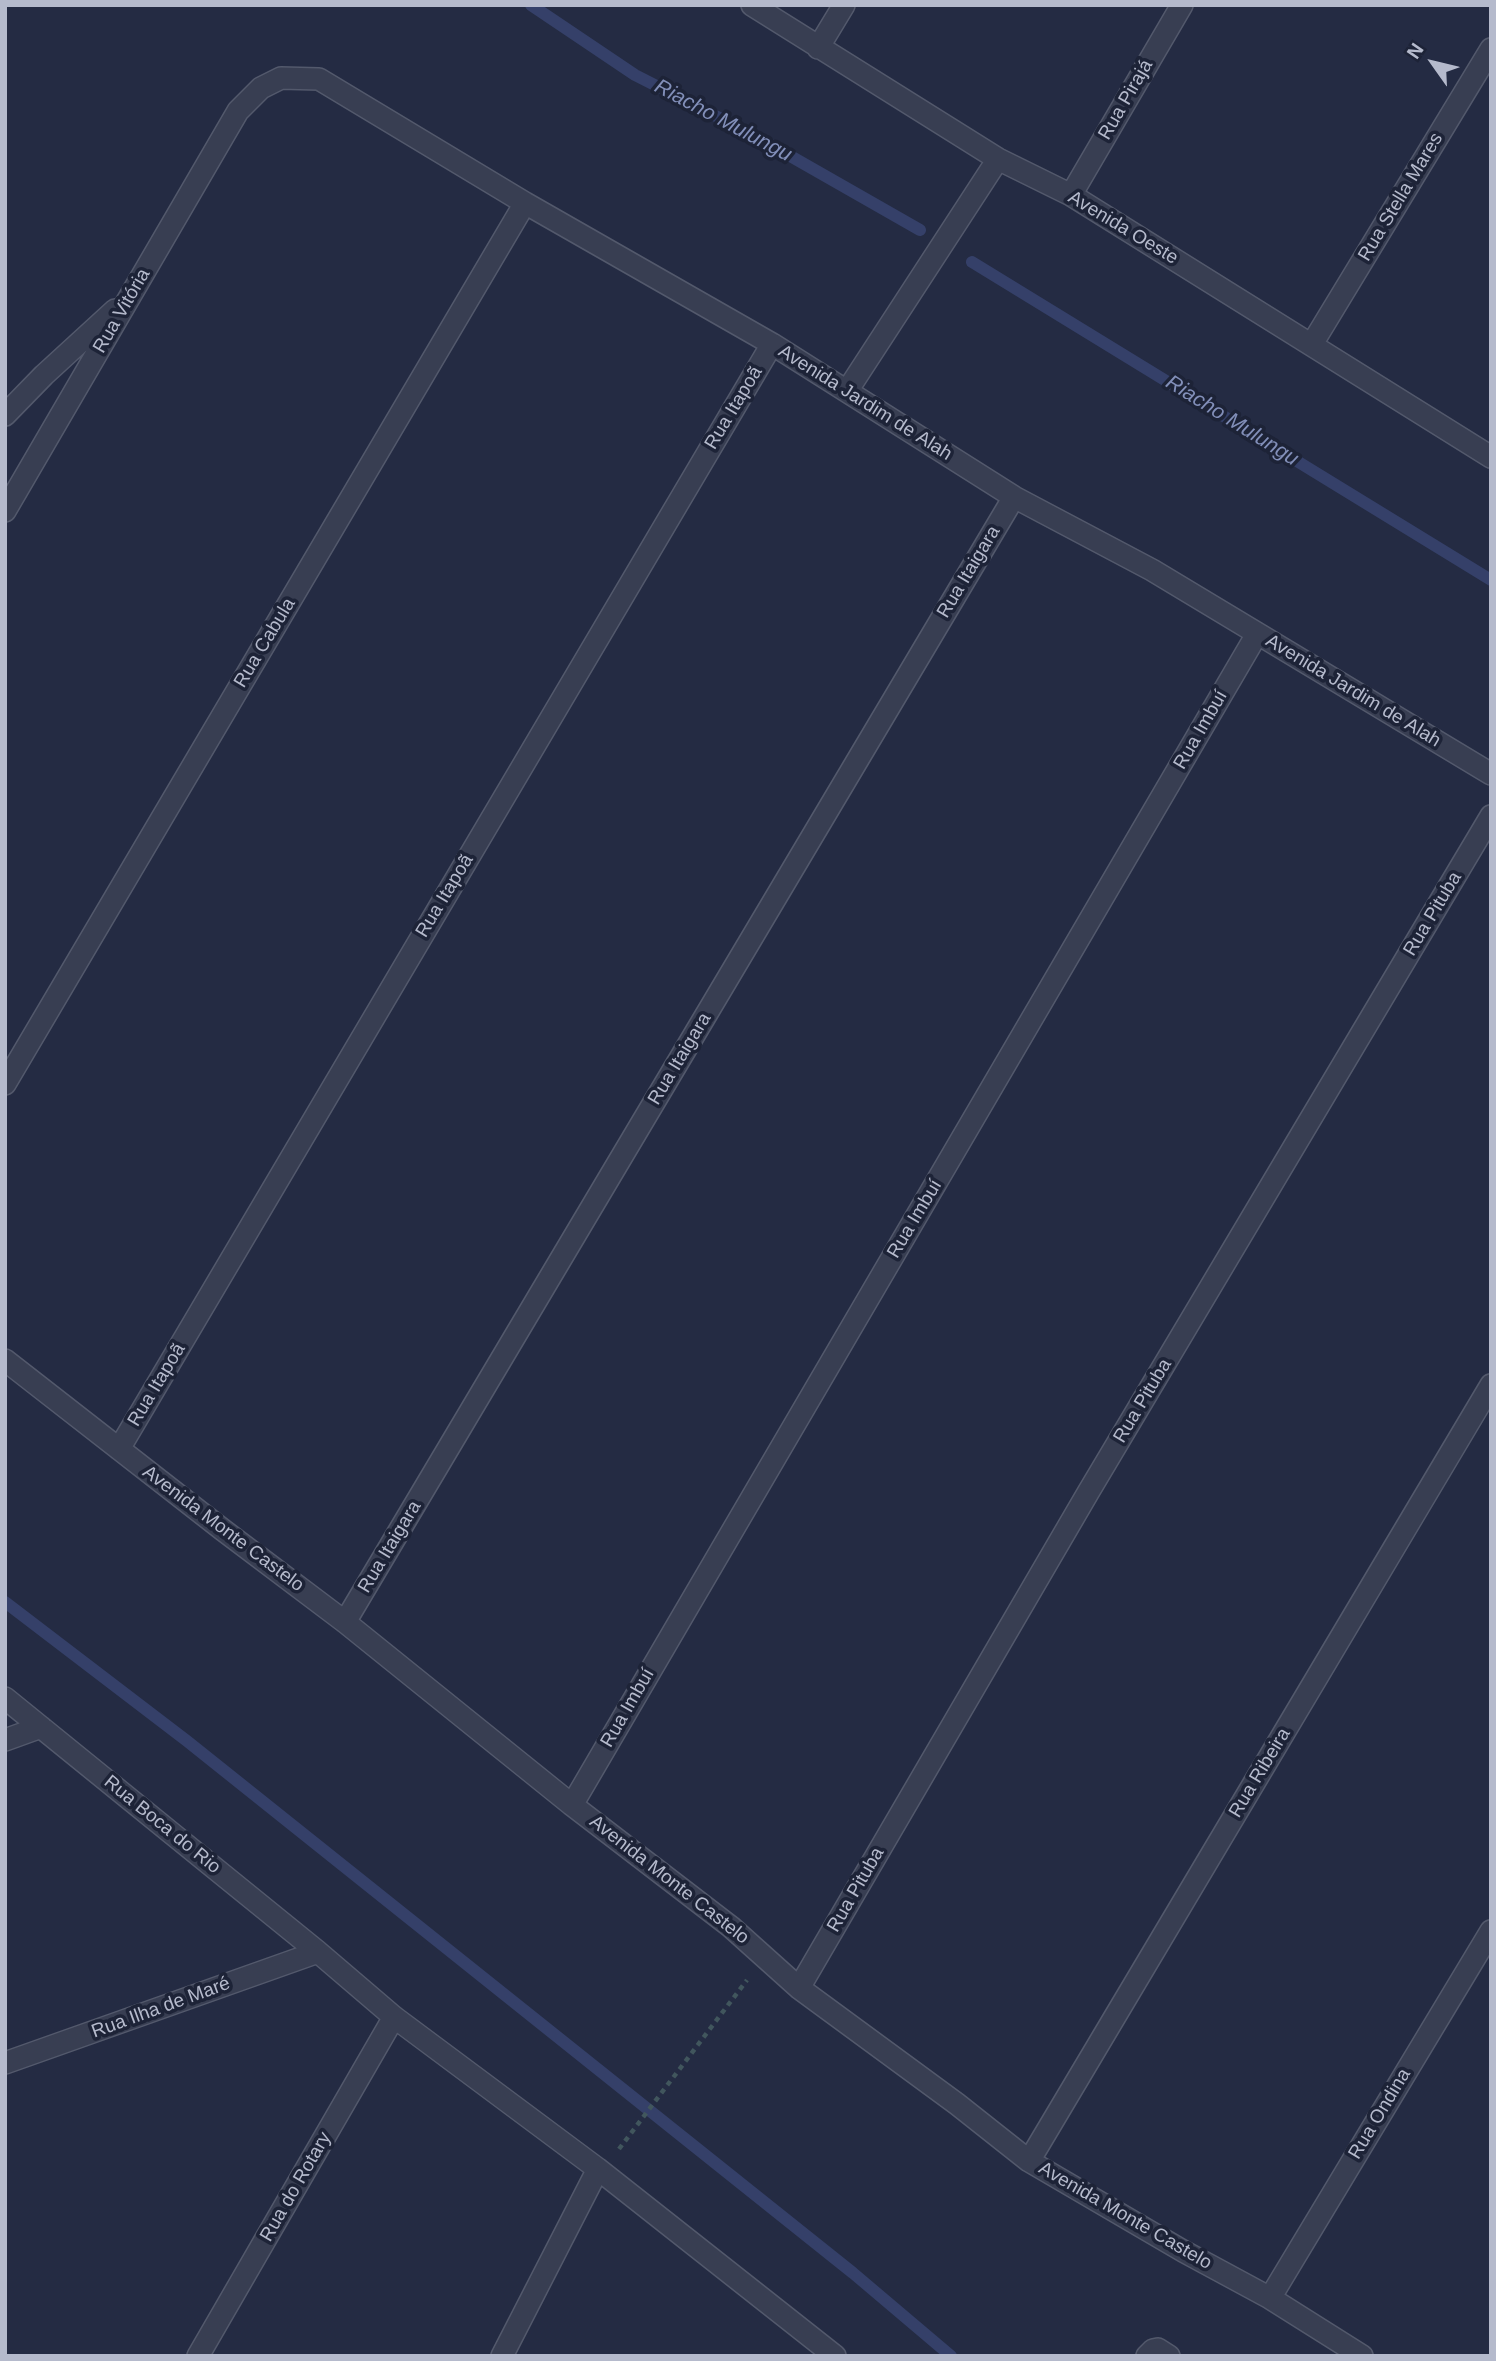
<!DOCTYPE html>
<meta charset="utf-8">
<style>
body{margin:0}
#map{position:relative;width:1496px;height:2361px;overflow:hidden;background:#242b43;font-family:Helvetica,sans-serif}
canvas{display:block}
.frame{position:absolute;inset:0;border:7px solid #b5bacc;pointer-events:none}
.north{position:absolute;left:1398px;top:28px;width:70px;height:70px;-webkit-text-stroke:5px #1d2337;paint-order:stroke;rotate:304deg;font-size:19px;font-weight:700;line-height:28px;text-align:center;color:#b5bacc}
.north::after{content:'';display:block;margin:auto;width:24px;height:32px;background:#b5bacc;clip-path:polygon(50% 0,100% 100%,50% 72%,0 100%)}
</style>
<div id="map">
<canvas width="1496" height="2361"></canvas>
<div class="frame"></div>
<div class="north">N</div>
</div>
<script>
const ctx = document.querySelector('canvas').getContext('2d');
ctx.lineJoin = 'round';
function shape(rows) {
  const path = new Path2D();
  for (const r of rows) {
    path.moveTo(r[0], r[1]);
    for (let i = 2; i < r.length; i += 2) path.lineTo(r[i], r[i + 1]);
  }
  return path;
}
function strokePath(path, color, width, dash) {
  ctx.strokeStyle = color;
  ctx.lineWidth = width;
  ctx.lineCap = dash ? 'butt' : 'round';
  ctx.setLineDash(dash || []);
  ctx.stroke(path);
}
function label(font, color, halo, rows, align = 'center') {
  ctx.font = font + ' Helvetica,sans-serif';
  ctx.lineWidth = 7;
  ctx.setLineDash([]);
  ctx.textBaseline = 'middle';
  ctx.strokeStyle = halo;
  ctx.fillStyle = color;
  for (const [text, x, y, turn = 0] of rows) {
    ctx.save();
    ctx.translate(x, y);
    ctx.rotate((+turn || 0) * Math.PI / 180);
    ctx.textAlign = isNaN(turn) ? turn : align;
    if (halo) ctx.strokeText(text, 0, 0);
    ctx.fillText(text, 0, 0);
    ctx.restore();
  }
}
strokePath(shape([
 [531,5,635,75,757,137,920,230],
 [972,262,1491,580],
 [5,1602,187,1741,853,2273,951,2356]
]), '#354069', 12);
const minor = shape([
 [752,5,998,159,1071,195,1491,457],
 [818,48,844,5],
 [1071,195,1182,5],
 [1312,344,1491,49],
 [847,391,998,159],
 [5,415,44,375,115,310],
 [5,511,238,111,261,88,281,78,319,79,525,203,772,344,1014,497,1152,570,1491,774],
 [5,1084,525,203],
 [5,1360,223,1530,345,1622,572,1805,731,1927,799,1988,957,2104,1029,2161,1183,2251,1270,2298,1362,2356],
 [119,1449,772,344],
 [345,1622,1014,497],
 [5,1698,318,1952,394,2017,598,2169,835,2356],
 [5,1740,41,1727],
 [572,1805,1257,634],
 [799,1988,1089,1491,1491,816],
 [5,2063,318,1952],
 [1029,2161,1491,1385],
 [1270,2298,1491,1931],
 [198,2356,394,2017],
 [502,2356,598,2169],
 [1147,2356,1153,2350,1158,2349,1169,2356]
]);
strokePath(minor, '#53596c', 24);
strokePath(shape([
 [619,2149,747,1980]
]), '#41565d', 4.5, [5, 5]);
strokePath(minor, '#383e52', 21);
label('19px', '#b5bacc', '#1d2337', [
 ["Rua Pirajá",1126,100,-60],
 ["Rua Stella Mares",1401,197,-59],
 ["Avenida Oeste",1123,228,31],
 ["Rua Vitória",122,311,-60],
 ["Avenida Jardim de Alah",865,403,32],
 ["Rua Itapoã",734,408,-59],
 ["Rua Itaigara",969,572,-59],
 ["Rua Cabula",265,643,-59],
 ["Avenida Jardim de Alah",1353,691,31],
 ["Rua Imbuí",1201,730,-60],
 ["Rua Itapoã",445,896,-59],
 ["Rua Pituba",1433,914,-59],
 ["Rua Itaigara",680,1059,-59],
 ["Rua Imbuí",915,1219,-59],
 ["Rua Itapoã",157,1385,-59],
 ["Rua Pituba",1143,1401,-59],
 ["Avenida Monte Castelo",223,1529,37],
 ["Rua Itaigara",390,1547,-59],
 ["Rua Imbuí",628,1708,-60],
 ["Rua Ribeira",1260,1773,-59],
 ["Rua Boca do Rio",162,1825,39],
 ["Avenida Monte Castelo",669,1880,38],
 ["Rua Pituba",856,1890,-60],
 ["Rua Ilha de Maré",161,2008,-20],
 ["Rua Ondina",1380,2114,-59],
 ["Rua do Rotary",296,2187,-60],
 ["Avenida Monte Castelo",1125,2216,30]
]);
label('italic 21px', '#828fb9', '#1d2337', [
 ["Riacho Mulungu",723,121,28],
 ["Riacho Mulungu",1232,421,32]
]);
</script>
